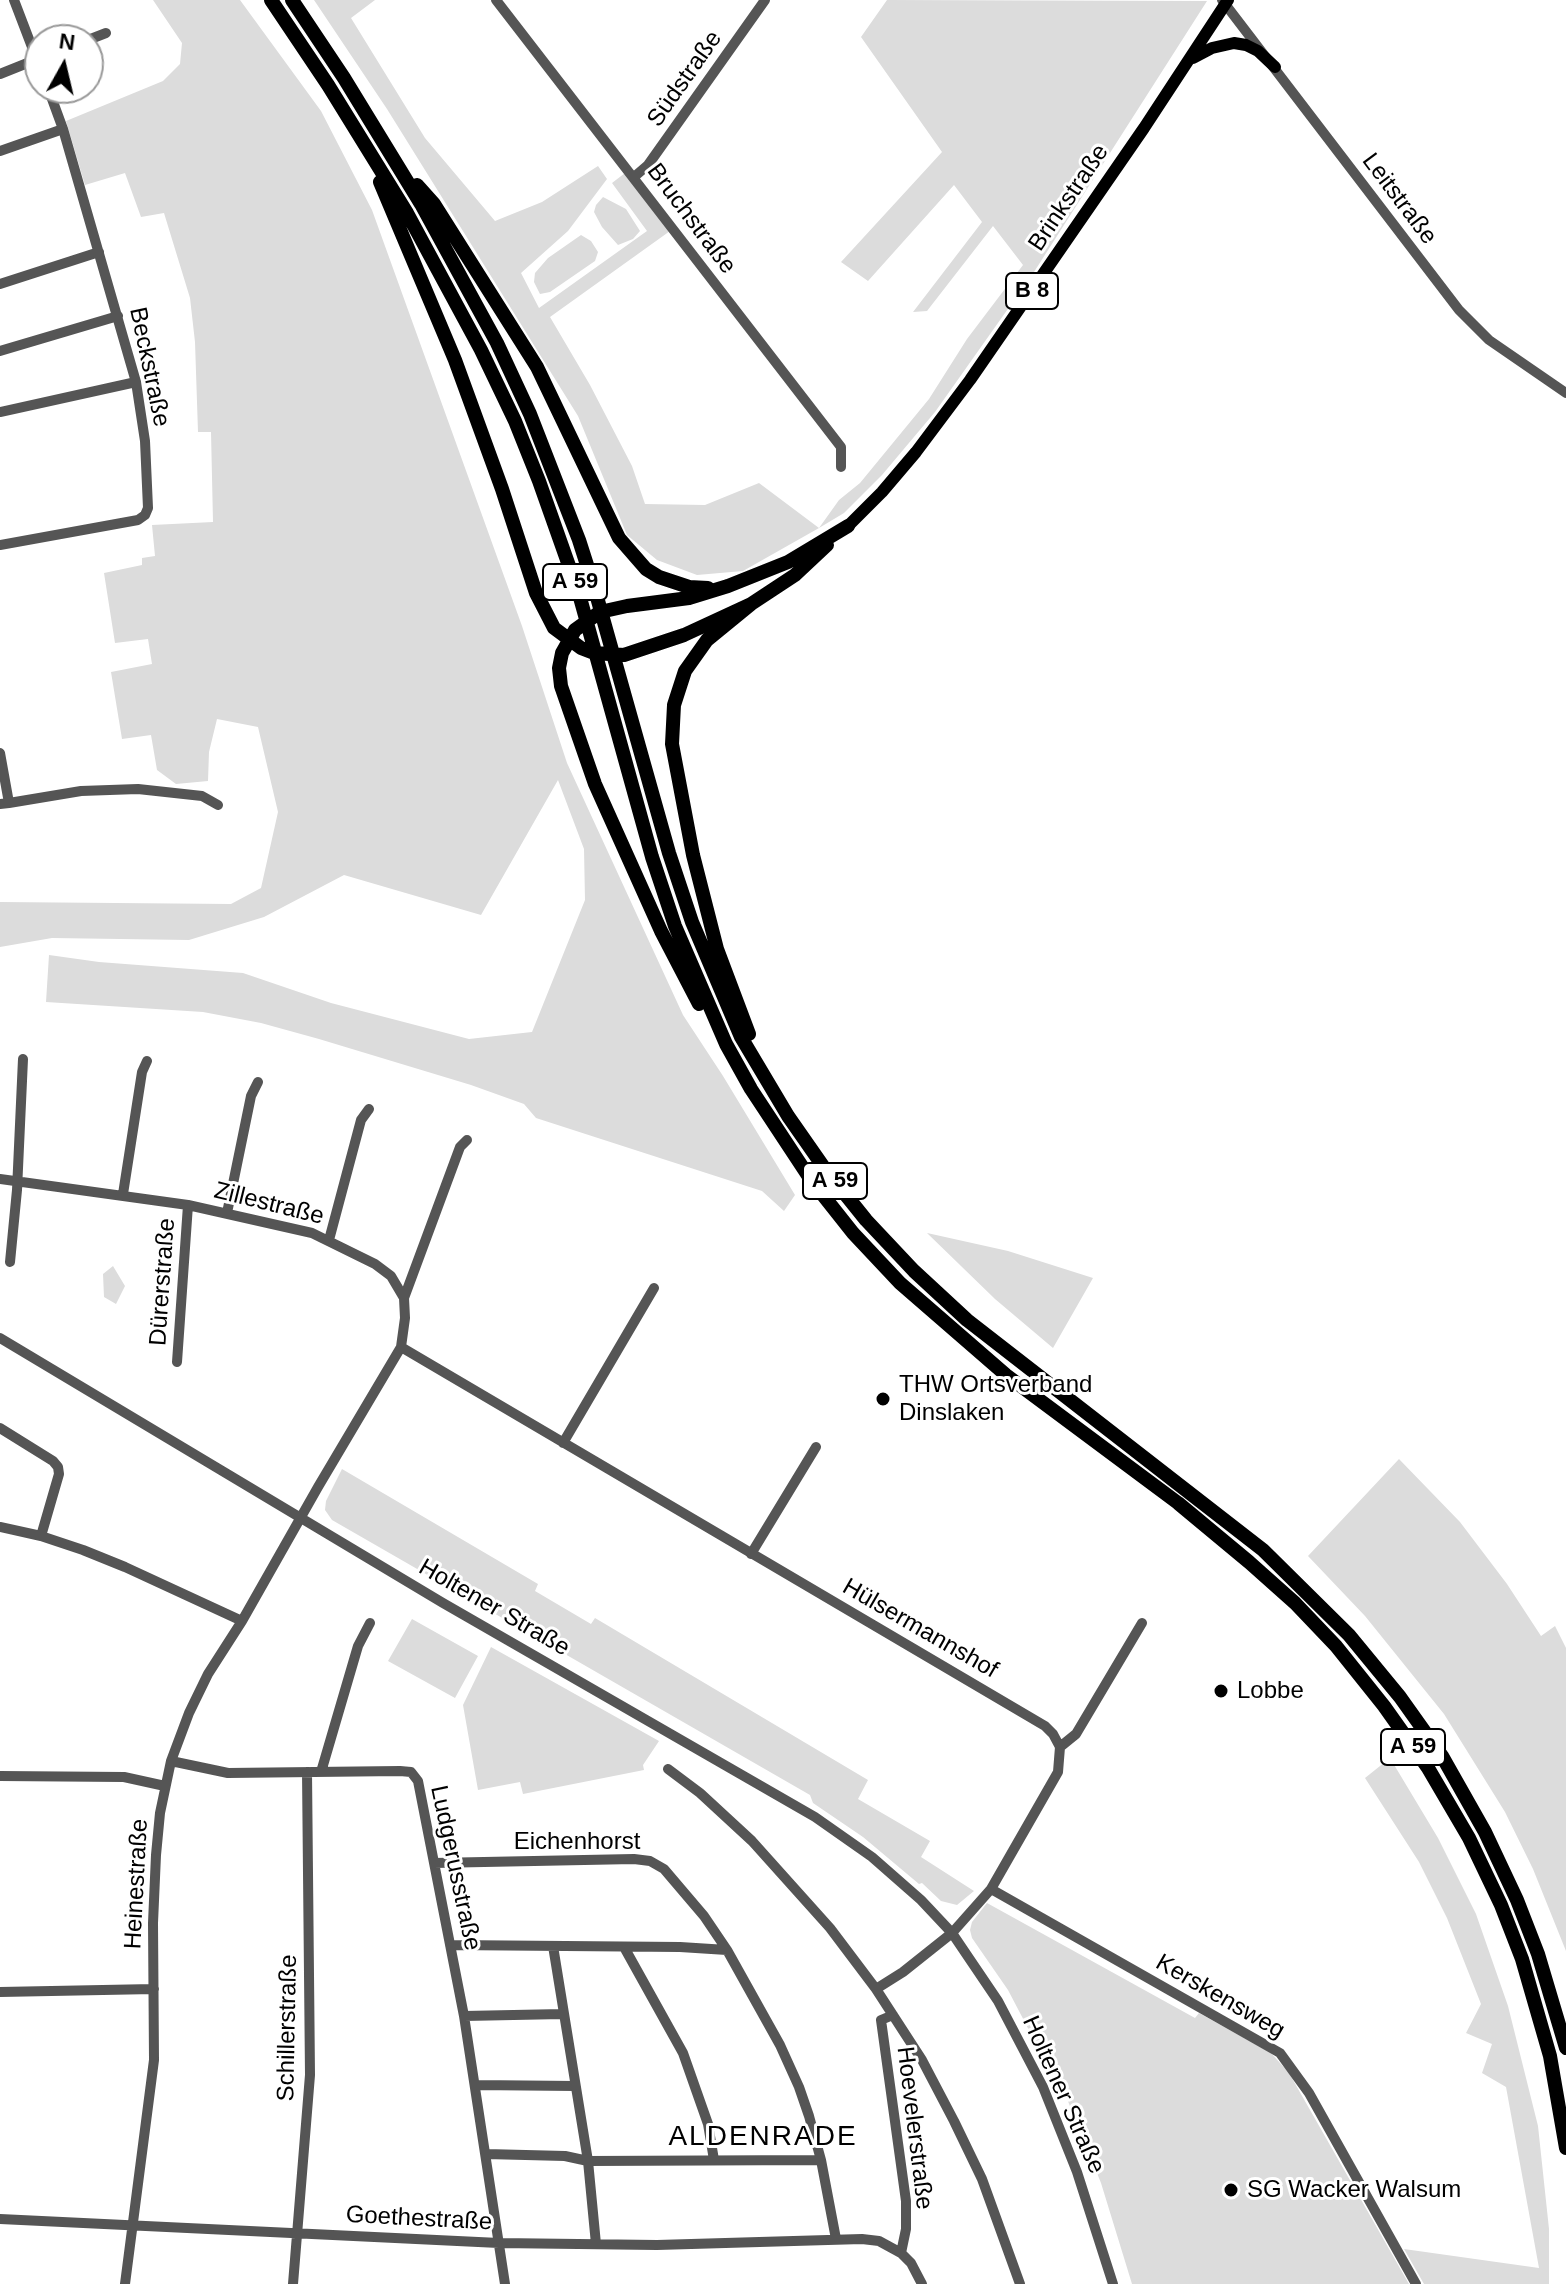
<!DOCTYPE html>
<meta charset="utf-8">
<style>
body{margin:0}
#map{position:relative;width:1566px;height:2284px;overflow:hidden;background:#fff;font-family:Helvetica,sans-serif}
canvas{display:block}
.north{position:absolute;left:24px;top:24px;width:80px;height:80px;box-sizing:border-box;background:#fff;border:2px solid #999;border-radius:50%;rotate:8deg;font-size:22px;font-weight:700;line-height:32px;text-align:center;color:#000}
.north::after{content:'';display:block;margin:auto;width:28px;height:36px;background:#000;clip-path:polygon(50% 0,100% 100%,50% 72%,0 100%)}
</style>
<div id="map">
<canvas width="1566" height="2284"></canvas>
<div class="north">N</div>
</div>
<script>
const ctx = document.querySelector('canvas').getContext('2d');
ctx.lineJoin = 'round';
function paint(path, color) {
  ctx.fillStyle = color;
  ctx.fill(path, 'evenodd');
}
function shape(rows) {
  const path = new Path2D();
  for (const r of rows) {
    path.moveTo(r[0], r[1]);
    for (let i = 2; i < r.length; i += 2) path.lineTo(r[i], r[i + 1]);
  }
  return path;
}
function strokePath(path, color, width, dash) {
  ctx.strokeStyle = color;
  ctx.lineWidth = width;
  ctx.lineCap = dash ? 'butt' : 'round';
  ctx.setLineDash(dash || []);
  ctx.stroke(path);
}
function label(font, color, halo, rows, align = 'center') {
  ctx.font = font + ' Helvetica,sans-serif';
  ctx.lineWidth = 6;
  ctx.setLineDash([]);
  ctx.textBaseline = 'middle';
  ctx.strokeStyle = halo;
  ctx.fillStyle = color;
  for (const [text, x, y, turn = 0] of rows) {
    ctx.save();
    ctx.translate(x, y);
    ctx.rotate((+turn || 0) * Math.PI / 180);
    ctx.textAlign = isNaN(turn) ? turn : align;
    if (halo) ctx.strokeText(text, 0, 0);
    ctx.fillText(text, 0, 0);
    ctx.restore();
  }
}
paint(shape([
 [153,0,240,0,321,111,372,210,522,626,567,763,683,1015,723,1076,795,1195,784,1211,762,1191,536,1118,524,1104,471,1085,319,1039,261,1023,203,1012,46,1002,49,955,99,962,243,973,331,1003,469,1039,532,1032,585,900,584,849,558,780,481,915,344,875,264,917,189,940,52,938,0,947,0,902,231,904,261,888,278,812,258,727,217,719,209,752,208,781,176,784,157,770,151,735,122,739,111,672,152,664,148,639,115,643,104,573,142,565,142,558,155,556,152,525,213,522,211,432,198,432,195,342,190,298,164,213,141,217,125,173,85,185,66,121,163,81,180,64,182,43],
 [314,0,375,0,351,18,425,138,495,221,542,202,598,166,607,179,568,231,521,273,539,308,647,231,612,183,625,173,670,231,550,317,590,385,632,466,645,504,705,505,759,483,819,528,839,500,860,483,929,399,967,339,1023,265,993,226,927,311,913,312,982,222,954,185,868,281,841,262,942,152,861,37,887,0,1207,1,1034,272,935,412,882,475,844,513,819,528,743,571,697,575,657,560,627,535,578,416,387,109],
 [603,197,626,209,640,231,633,239,618,245,602,227,594,212,596,205],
 [581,235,591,241,598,252,595,261,550,292,540,294,534,282,535,273,548,258],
 [927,1233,1008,1251,1093,1278,1053,1348,995,1299],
 [113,1266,125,1286,116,1304,104,1297,103,1274],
 [1399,1459,1460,1522,1507,1584,1541,1636,1555,1626,1566,1648,1566,1951,1533,1869,1505,1812,1444,1714,1365,1616,1308,1556],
 [342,1469,538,1584,535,1591,591,1624,595,1618,868,1780,858,1799,930,1841,921,1857,974,1891,957,1905,941,1901,922,1883,919,1884,863,1837,813,1803,810,1795,332,1520,325,1510,326,1501],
 [412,1619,478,1656,455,1698,388,1661],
 [491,1647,659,1741,643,1765,644,1770,523,1794,520,1782,478,1790,463,1705],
 [1390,1758,1438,1838,1476,1914,1508,2006,1538,2126,1549,2229,1549,2284,1424,2284,1404,2249,1539,2268,1506,2087,1482,2073,1492,2044,1466,2033,1481,2004,1447,1918,1419,1862,1365,1778],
 [987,1903,1195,2018,1199,2013,1271,2053,1289,2073,1409,2284,1132,2284,1101,2183,1061,2084,1053,2076,1008,1990,972,1938,970,1930,972,1922]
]), '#dcdcdc');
strokePath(shape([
 [14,0,40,68],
 [496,0,841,447,841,467],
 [1222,0,1459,310,1489,340,1566,393],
 [88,40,106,33],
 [0,74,40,58],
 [0,151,63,129],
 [634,177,648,165,765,0],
 [0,284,99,252],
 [0,351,118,316],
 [0,412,136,382],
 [0,545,138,520,145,515,148,508,145,441,136,382,63,129,48,88],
 [0,753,9,803,0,804],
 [9,803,81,791,138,789,202,796,218,805],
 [0,1179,188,1205,312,1233,375,1264,391,1276,404,1298,405,1318,401,1347,318,1487,242,1621,208,1674,189,1713,171,1761,160,1813,156,1855,153,1923,154,2060,125,2284],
 [123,1194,142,1072,147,1061],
 [227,1213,251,1096,258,1082],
 [329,1240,361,1120,369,1109],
 [10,1262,17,1190,23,1059],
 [404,1298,460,1147,467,1140],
 [0,1338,443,1603,815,1817,872,1857,921,1900,952,1933,998,2001,1043,2087,1077,2172,1113,2284],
 [401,1347,1045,1726,1053,1734,1060,1747,1058,1772,991,1889,952,1933,903,1972,876,1989],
 [177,1362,188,1205],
 [0,1428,53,1461,58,1467,59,1474,41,1536],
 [563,1443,654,1288],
 [0,1527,41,1536,83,1550,125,1567,242,1621],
 [751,1554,816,1447],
 [1060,1747,1076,1734,1142,1623],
 [171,1761,228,1773,400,1771,411,1772,418,1781,464,2016,505,2284],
 [668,1769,700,1793,752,1841,830,1928,876,1989,922,2060,954,2121,982,2179,1020,2284],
 [321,1772,358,1646,370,1623],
 [0,1776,124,1777,165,1786],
 [434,1863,634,1859,650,1861,664,1869,704,1916,727,1950,780,2045,799,2087,809,2116,821,2160,836,2239],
 [991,1889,1280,2053,1309,2093,1416,2284],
 [450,1945,680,1947,727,1950],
 [553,1946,588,2161,596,2244],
 [624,1947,683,2053,708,2124,714,2160],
 [0,1992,154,1989],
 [893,2015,881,2020,906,2201,906,2229,901,2253],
 [464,2016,563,2014],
 [475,2085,575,2086],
 [486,2154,565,2156,588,2161,821,2160],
 [0,2219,499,2243,657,2245,862,2239,879,2241,901,2253,911,2263,922,2284],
 [293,2284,310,2075,307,1772]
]), '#555', 10);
strokePath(shape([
 [1193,58,1212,48,1234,43,1246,45,1258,51,1275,67],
 [848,526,882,492,916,452,970,380,1144,128,1228,0]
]), '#000', 12);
strokePath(shape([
 [271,0,328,85,407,213,481,350,515,421,539,481,579,594,652,857,675,926,726,1044,751,1089,811,1180,853,1233,900,1283,1006,1375,1178,1503,1249,1562,1295,1603,1336,1646,1384,1706,1428,1768,1469,1838,1501,1905,1522,1959,1550,2056,1566,2148],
 [292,0,344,78,421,204,497,343,530,414,579,540,595,590,669,853,692,922,741,1037,788,1116,825,1169,866,1220,914,1271,967,1320,1263,1550,1349,1635,1400,1697,1442,1756,1485,1832,1517,1900,1538,1954,1566,2048],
 [380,182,455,360,502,489,536,593,554,628,581,648,594,653,624,655,684,635,751,604],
 [417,185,434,204,537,367,619,538,646,569,659,577,689,587,708,588],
 [699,1004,661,931,595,784,561,686,559,668,562,653,575,630,600,612,627,606,689,598,728,586,788,562,848,526],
 [749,1034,717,949,693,855,672,744,674,705,685,671,707,640,751,604,795,575,827,545]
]), '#000', 14);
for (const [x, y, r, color] of [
 [883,1399,8,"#000"],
 [1221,1691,8,"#000"],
 [1231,2190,8,"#000"]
]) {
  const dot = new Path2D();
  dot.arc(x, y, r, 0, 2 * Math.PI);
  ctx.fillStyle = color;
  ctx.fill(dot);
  strokePath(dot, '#fff', 3);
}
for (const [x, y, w] of [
 [1032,291,52],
 [575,582,64],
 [835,1181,64],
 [1413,1747,64]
]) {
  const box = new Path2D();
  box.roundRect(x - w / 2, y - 18, w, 36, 6);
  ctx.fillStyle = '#fff';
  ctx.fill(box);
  strokePath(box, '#000', 2);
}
label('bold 22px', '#000', null, [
 ["B 8",1032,291],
 ["A 59",575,582],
 ["A 59",835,1181],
 ["A 59",1413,1747]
]);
label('24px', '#000', '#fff', [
 ["Südstraße",685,79,-55],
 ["Brinkstraße",1069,198,-56],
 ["Leitstraße",1399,199,53],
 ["Bruchstraße",691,219,53],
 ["Beckstraße",149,367,78],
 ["Zillestraße",269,1204,14],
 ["Dürerstraße",163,1282,-86],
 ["Holtener Straße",494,1608,30],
 ["Hülsermannshof",920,1629,30],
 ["Eichenhorst",577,1842],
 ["Ludgerusstraße",455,1868,78],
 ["Heinestraße",137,1884,-87],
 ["Kerskensweg",1220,1997,30],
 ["Schillerstraße",288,2028,-89],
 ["Holtener Straße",1063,2095,66],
 ["Hoevelerstraße",914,2128,83],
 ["Goethestraße",419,2219,3]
]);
label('24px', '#000', '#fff', [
 ["THW Ortsverband",899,1385],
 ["Dinslaken",899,1413],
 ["Lobbe",1237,1691],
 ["SG Wacker Walsum",1247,2190]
], 'left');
ctx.letterSpacing = '2px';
label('28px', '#000', '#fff', [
 ["ALDENRADE",763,2137]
]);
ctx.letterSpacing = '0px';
</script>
